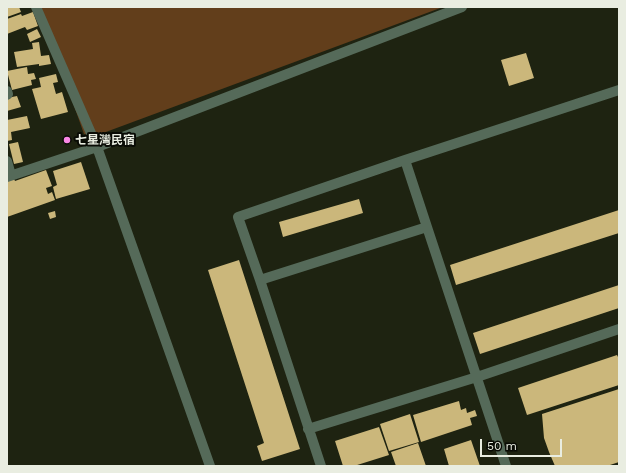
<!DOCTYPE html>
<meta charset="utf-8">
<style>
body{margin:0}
#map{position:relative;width:626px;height:473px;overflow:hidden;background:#1e2311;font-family:"Work Sans",sans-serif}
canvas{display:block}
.frame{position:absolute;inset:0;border:8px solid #e9ede1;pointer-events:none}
.scale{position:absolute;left:480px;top:439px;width:82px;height:18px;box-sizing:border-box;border:2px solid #e9ede1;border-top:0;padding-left:5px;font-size:12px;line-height:14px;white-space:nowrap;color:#e9ede1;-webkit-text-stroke:3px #090b05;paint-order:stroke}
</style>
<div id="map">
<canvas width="626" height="473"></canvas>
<div class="frame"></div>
<div class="scale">50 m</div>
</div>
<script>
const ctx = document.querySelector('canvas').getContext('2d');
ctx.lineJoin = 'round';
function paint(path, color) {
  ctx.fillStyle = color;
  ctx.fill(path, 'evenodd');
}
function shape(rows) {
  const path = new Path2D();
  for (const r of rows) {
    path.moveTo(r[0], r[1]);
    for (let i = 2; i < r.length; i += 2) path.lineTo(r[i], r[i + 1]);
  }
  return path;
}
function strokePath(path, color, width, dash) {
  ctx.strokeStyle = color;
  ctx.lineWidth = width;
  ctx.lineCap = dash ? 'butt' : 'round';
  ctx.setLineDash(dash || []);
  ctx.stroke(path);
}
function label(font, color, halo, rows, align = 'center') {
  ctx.font = font + ' "Work Sans","Noto Sans TC",sans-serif';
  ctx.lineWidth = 4;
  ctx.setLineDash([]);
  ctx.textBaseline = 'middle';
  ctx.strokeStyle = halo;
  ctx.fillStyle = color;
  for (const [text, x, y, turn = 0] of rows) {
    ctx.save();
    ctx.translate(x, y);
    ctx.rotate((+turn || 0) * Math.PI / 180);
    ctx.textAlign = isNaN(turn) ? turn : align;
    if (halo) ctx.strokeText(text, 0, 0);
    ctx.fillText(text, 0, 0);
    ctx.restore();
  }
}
paint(shape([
 [39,7,443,7,95,136,84,134]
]), '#623e1b');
paint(shape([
 [7,7,19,7,21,12,7,17],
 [33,12,38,26,27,30,25,27,7,34,7,19,21,14,22,16],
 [37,29,41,37,30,42,27,34],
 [39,42,41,56,49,55,51,64,39,66,39,64,17,67,14,52,33,49,32,43],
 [526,53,534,78,509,86,501,60],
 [27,67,28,74,34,73,36,79,31,80,32,85,12,90,7,71],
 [56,74,58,82,53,83,56,94,62,92,68,112,41,119,32,89,41,87,39,78],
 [17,96,21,107,7,111,7,98],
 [27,116,30,128,11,132,12,140,7,141,7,120],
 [18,142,23,162,14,164,9,144],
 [81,162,90,189,56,199,53,187,57,185,53,171],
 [46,170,52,186,46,188,48,194,52,192,55,200,7,217,7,181,14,179,15,181],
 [359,199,363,213,283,237,279,222],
 [619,210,619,233,456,285,450,265],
 [55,211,56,217,50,219,48,213],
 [239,260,300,449,262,461,257,446,264,443,208,270],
 [619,285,619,308,480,354,473,333],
 [617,355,619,359,619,385,527,415,518,388],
 [619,389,619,462,607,466,555,466,549,452,544,438,542,414],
 [459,401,461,410,466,408,467,413,475,410,477,416,470,418,472,425,421,442,413,415],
 [410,414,419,442,389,451,380,424],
 [379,427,389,455,354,466,343,466,335,441],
 [471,440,480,466,449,466,444,449],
 [418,443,426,466,396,466,391,452]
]), '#cbb77b');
strokePath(shape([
 [36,7,97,147,210,466],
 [7,91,8,94,7,95],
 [405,160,427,227],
 [7,161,11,175],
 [7,177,97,147,462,7],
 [260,280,427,227,506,466],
 [308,429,477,377,619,329],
 [321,466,260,280,238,217,405,160,619,90]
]), '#556a59', 10);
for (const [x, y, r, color] of [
 [67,140,4,"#fa87e6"]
]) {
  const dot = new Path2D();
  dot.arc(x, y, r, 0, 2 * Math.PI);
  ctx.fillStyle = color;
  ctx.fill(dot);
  strokePath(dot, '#090b05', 1.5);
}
label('bold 12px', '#e9ede1', '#090b05', [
 ["七星灣民宿",75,140]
], 'left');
</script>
